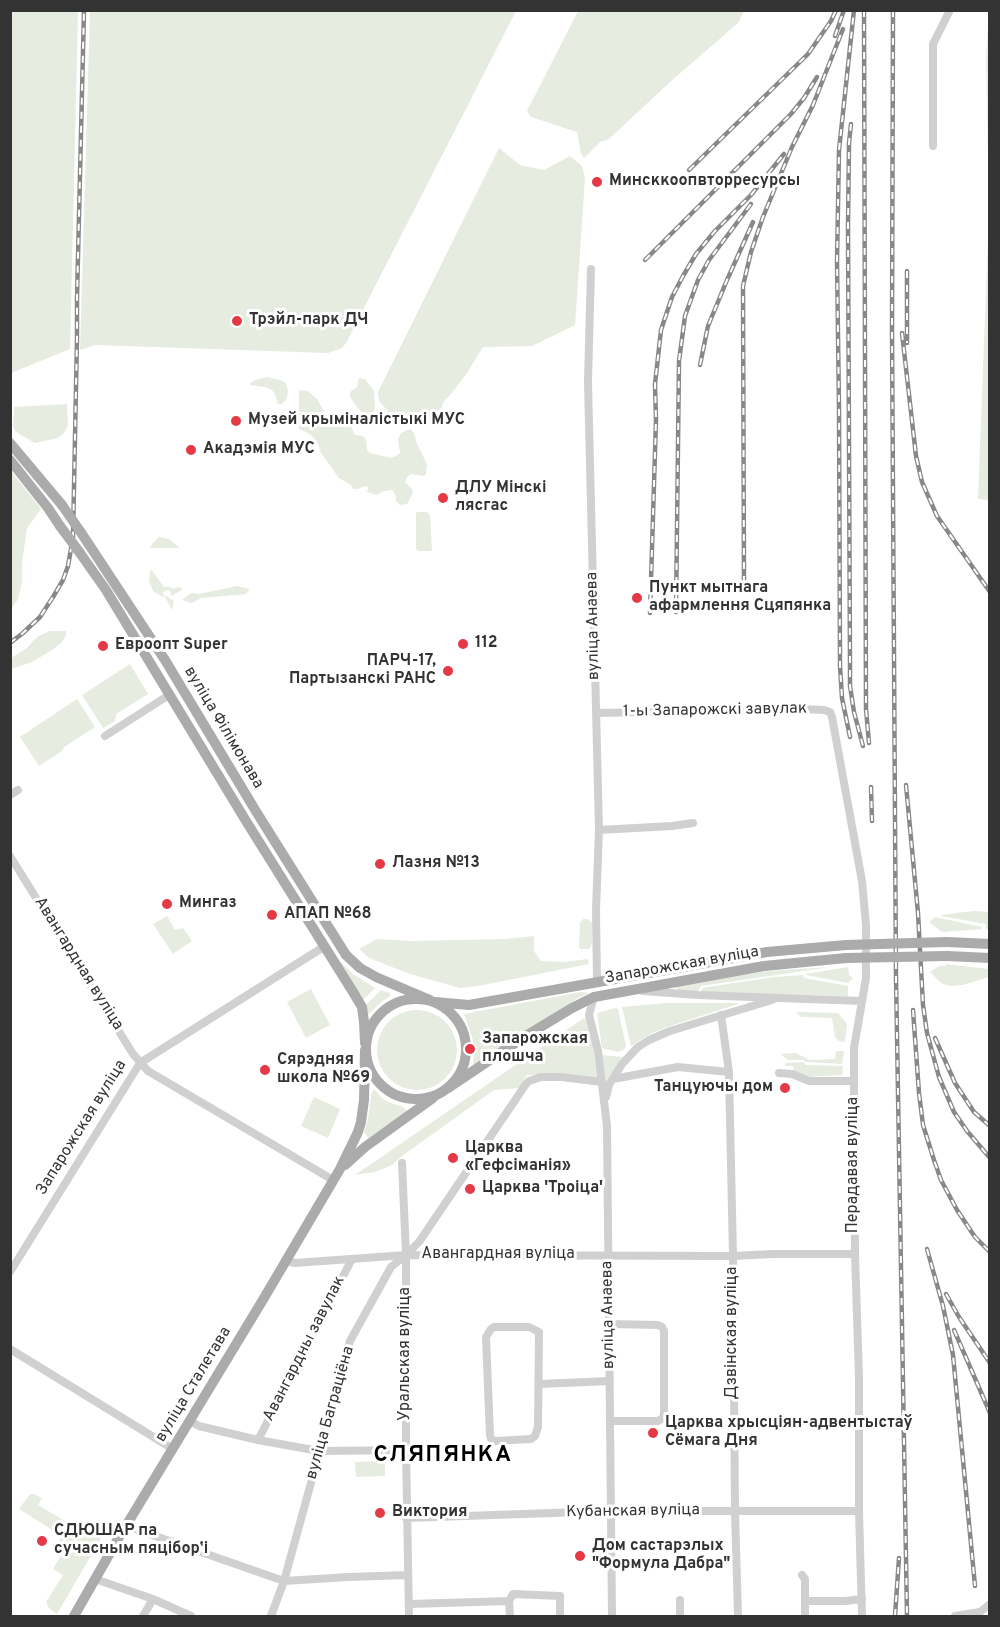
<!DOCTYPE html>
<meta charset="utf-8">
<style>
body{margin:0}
#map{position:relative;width:1000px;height:1627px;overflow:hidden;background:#fff;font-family:Overpass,sans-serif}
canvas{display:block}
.frame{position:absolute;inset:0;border:12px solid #333;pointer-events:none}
</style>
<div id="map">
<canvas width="1000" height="1627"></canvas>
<div class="frame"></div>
</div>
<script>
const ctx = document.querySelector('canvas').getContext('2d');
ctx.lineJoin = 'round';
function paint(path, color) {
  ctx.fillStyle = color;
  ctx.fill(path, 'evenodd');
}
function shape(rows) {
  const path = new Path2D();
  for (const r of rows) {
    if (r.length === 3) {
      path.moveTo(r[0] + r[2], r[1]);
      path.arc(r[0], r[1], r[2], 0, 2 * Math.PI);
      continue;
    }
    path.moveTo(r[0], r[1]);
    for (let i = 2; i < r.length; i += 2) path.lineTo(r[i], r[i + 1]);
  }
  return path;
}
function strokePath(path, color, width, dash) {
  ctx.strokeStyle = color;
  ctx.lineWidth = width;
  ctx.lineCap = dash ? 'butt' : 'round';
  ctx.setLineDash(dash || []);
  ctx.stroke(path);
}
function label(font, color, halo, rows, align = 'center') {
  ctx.font = font + ' Overpass,sans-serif';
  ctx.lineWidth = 6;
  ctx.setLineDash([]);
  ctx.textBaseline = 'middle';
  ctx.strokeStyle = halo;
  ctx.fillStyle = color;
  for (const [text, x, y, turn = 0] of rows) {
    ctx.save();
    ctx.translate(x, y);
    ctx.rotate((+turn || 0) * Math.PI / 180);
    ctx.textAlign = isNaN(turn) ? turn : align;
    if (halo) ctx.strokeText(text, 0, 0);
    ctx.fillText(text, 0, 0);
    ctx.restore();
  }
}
paint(shape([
 [11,10,78,11,70,349,11,373],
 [90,11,90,10,516,11,346,343,342,348,328,353,95,345,80,350],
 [578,11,578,10,744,11,738,23,670,82,609,139,600,142,584,158,581,154,577,132,531,117,527,111],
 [989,11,990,499,989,500,978,499,989,211,986,57],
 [499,148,520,165,544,170,570,156,582,166,585,178,575,325,532,346,483,347,467,373,451,394,444,401,440,411,441,417,439,420,398,425,387,423,385,422,384,417,388,411,379,401,378,392],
 [267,377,283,381,286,384,288,391,287,398,282,404,278,404,275,394,272,390,265,387,250,385,250,383,255,380],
 [359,378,365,379,374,391,375,408,371,417,365,416,360,411,350,397,350,392,357,387],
 [299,390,308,391,317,399,326,415,335,413,348,417,349,423,355,435,363,436,366,440,367,450,370,453,391,458,396,456,400,453,398,439,401,433,410,429,414,433,417,444,427,464,426,474,424,476,411,474,407,477,405,482,413,490,412,495,407,504,400,505,396,501,396,496,392,490,384,491,377,495,367,492,366,491,368,490,368,487,363,486,359,489,353,489,351,485,339,478,321,453,317,441,308,433,299,429],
 [67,404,68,426,64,433,58,438,35,443,16,432,13,426,14,407],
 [11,471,41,509,27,528,22,563,22,582,18,599,11,609],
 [418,512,427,512,430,515,432,551,419,551,416,549,416,513],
 [159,537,169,539,180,548,150,548,153,543],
 [151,569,164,587,170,587,173,589,179,587,183,589,172,596,170,591,167,590,163,592,163,594,174,601,172,610,164,595,163,597,153,591,149,581],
 [237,586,250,589,246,594,201,598,192,603,182,600,191,593,199,594],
 [50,631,66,631,66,635,62,642,52,650,32,662,11,669,11,658,27,648,34,640,39,636],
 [130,664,148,694,116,714,115,721,103,728,82,695],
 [77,699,95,727,64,747,62,751,39,766,20,737],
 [975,911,989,912,989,929,986,929,986,924,940,916,947,914],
 [167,916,175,930,183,928,192,941,173,954,153,924],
 [935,917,982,927,982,929,942,932,929,922],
 [583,919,588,919,592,923,592,944,589,949,581,949,579,947,580,923],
 [534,936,534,951,541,961,563,962,588,959,589,964,478,986,460,988,410,974,369,958,359,949,377,939,411,941,506,939],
 [341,962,353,974,375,988,362,1001,339,964],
 [946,964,989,969,989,977,963,985,950,986,941,983,930,972,939,966,945,966],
 [831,967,701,986,698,992,679,990,674,986,768,971],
 [848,967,849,975,853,978,848,983,806,975,806,974],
 [803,975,804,978,848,986,848,996,701,992,702,988,774,977],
 [311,989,330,1025,306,1038,287,1002],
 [381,990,390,993,390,996,381,1002,367,1016,364,1007],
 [581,992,589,993,578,998,475,1066,473,1064,474,1053,473,1040,464,1014],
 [667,1003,738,1003,738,1004,664,1028,650,1034,631,1046,622,1007],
 [615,1008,618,1009,626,1046,624,1050,618,1052,602,1048,597,1013],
 [417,1050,40],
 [796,1012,838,1013,847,1024,845,1042,839,1041,835,1037,832,1018,801,1017],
 [584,1018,587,1021,592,1038,597,1077,527,1075,519,1088,494,1090,402,1156,392,1165,375,1172,355,1175],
 [836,1051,844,1051,842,1064,806,1062,803,1060,788,1060,780,1054,796,1053,809,1060,835,1059],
 [602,1055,622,1057,606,1083],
 [803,1062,806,1065,843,1066,842,1075,806,1077,794,1072,793,1066,785,1066,785,1063],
 [373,1090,375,1090,381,1097,386,1101,403,1107,407,1112,368,1138,364,1132,368,1119,371,1095],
 [314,1097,340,1109,328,1138,301,1126],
 [385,1461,385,1476,356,1477,355,1462],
 [30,1494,34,1494,42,1498,38,1505,83,1532,88,1526,103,1535,57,1614,49,1608,46,1602,63,1575,53,1569,60,1557,58,1543,62,1536,19,1509]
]), '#e6ecdf');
strokePath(shape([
 [933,146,933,44,950,10],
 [591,269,588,382,599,830,596,910,597,982],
 [596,713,802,709,824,710,830,712,832,717,862,881,866,925,866,978,854,1048,854,1081,855,1254,859,1378,859,1511,862,1616],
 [105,736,169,695],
 [10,795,18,790],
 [599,830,672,826,693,823],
 [10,856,133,1054,148,1071,333,1180],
 [643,991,698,995,862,1001],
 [594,997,589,1015,598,1051,607,1126,612,1616],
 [721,1015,729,1072,733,1256,735,1511,738,1616],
 [779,1073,792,1074,809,1081,854,1081],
 [613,1079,678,1067,729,1072],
 [606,1097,609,1085,622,1064,638,1047,649,1040,670,1031,772,1000],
 [402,1163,406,1255,406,1450,409,1616],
 [287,1261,295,1263,406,1255,733,1256,773,1254,855,1254],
 [10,1272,140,1063,325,946],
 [610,1324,658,1325,662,1327,664,1331,664,1414,663,1418,658,1421,610,1421],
 [494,1327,529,1327,539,1332,538,1427,535,1436,531,1439,495,1441,491,1439,490,1435,486,1337,491,1329,494,1327],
 [10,1349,173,1449],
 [539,1384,610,1381],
 [190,1421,199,1426,258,1440,319,1451,406,1450],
 [258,1440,352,1259],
 [406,1518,611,1511,859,1511],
 [127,1525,138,1530,284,1581,348,1577,407,1575],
 [802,1575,805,1579,805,1616],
 [95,1579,153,1599,191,1616],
 [680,1600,680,1616],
 [509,1601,510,1616],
 [805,1601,845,1601,862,1599],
 [409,1604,509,1601,513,1594,560,1596,560,1616],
 [143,1616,153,1599],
 [271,1616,284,1581,350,1341,391,1267,406,1255,419,1242,526,1084,529,1081,541,1077,561,1077,602,1082],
 [955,1616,980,1612,990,1604]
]), '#d0d0d0', 8);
strokePath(shape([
 [10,443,62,505],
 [10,460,48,508,60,526],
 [82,534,165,660,257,813,346,955,360,968,376,977,430,1000],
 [80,553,106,590,246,821,353,992,362,1007,364,1022,365,1043],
 [947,942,990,944],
 [947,956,990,958],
 [416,1049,50],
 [435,1002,469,1005,767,952,846,945],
 [448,1088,524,1037,572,1008,594,997,764,966,846,958],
 [345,1165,365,1147,433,1098],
 [74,1616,118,1539,264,1298,340,1169,358,1132,361,1122,364,1100,365,1050]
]), '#ababab', 10);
const rail = shape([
 [864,10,866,709,869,743],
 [893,10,892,331,896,977,907,1616],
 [835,36,844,10],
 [851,124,849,143,848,226,850,665,850,686,854,712,863,746],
 [689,170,808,54,831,21,836,10],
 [645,260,791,114,804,98,817,77],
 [907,271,907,343],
 [902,333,916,456,922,482,937,516,990,592],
 [700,365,708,326,727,280,753,222],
 [744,583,743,286,751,252,763,217,792,147,813,105,843,29],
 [676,612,679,361,685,316,698,280,709,260,751,204],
 [650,613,656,420,655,384,661,330,672,297,683,276,696,254,715,231,751,195,784,154],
 [10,643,23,633,40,617,53,597,63,580,68,566,73,537,77,338,77,298,84,10],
 [850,737,842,698,840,666,839,407,837,262,839,150,854,10],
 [906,785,918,913,923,1005,927,1033,939,1077,954,1112,967,1131,990,1158],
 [871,787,872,821],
 [913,1010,919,1093,923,1125,934,1160,941,1180,957,1210,975,1237,990,1252],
 [935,1038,955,1083,974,1112,990,1126],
 [927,1249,943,1306,953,1355,975,1586],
 [946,1294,959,1317,990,1363],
 [954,1330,990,1413],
 [895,1616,899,1558]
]);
strokePath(rail, '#888', 4.5);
strokePath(rail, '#fff', 2, [7]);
strokePath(shape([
 [62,505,82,534],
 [60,526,80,553],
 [846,945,947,942],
 [846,958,947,956]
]), '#ababab', 10);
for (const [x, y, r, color] of [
 [597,182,6,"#e63946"],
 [237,321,6,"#e63946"],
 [236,421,6,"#e63946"],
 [191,450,6,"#e63946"],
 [443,498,6,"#e63946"],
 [637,598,6,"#e63946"],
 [463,644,6,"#e63946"],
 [103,646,6,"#e63946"],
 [448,671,6,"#e63946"],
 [380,864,6,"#e63946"],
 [167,904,6,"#e63946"],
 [272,915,6,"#e63946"],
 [470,1049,6,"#e63946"],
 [265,1070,6,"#e63946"],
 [785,1088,6,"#e63946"],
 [453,1158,6,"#e63946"],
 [470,1189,6,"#e63946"],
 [653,1433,6,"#e63946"],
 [380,1513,6,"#e63946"],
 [42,1541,6,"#e63946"],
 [580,1556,6,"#e63946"]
]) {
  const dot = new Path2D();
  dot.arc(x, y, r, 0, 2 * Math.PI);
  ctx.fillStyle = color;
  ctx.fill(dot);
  strokePath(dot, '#fff', 2);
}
label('bold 16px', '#333', '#fff', [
 ["Минсккоопвторресурсы",609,182],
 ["Трэйл-парк ДЧ",249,321],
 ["Музей крыміналістыкі МУС",248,421],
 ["Акадэмія МУС",203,450],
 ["ДЛУ Мінскі",455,489],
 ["лясгас",455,507],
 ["Пункт мытнага",649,589],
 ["афармлення Сцяпянка",649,607],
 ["112",475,644],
 ["Евроопт Super",115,646],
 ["ПАРЧ-17,",436,662,"right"],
 ["Партызанскі РАНС",436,680,"right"],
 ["Лазня №13",392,864],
 ["Мингаз",179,904],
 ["АПАП №68",284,915],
 ["Запарожская",482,1040],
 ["плошча",482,1058],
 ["Сярэдняя",277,1061],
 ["школа №69",277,1079],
 ["Танцуючы дом",773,1088,"right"],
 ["Царква",465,1149],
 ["«Гефсіманія»",465,1167],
 ["Царква 'Троіца'",482,1189],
 ["Царква хрысціян-адвентыстаў",665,1424],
 ["Сёмага Дня",665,1442],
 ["Виктория",392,1513],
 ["СДЮШАР па",54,1532],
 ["сучасным пяціборʼі",54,1550],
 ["Дом састарэлых",592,1547],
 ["\"Формула Дабра\"",592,1565]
], 'left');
label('16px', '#333', '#fff', [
 ["вуліца Анаева",594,626,-91],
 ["1-ы Запарожскі завулак",715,711,-1],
 ["вуліца Філімонава",223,728,59],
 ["Авангардная вуліца",78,964,58],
 ["Запарожская вуліца",682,966,-10],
 ["Запарожская вуліца",82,1128,-58],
 ["Перадавая вуліца",854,1165,-90],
 ["Авангардная вуліца",498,1255],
 ["вуліца Анаева",609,1315,-91],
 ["Дзвінская вуліца",733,1333,-90],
 ["Авангардны завулак",305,1349,-63],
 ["Уральская вуліца",406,1354,-90],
 ["вуліца Сталетава",194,1385,-59],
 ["вуліца Баграціёна",331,1413,-74],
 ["Кубанская вуліца",633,1512,-1]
]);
ctx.letterSpacing = '1.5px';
label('bold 22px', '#000', '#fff', [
 ["СЛЯПЯНКА",443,1457]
]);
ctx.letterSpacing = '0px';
</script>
